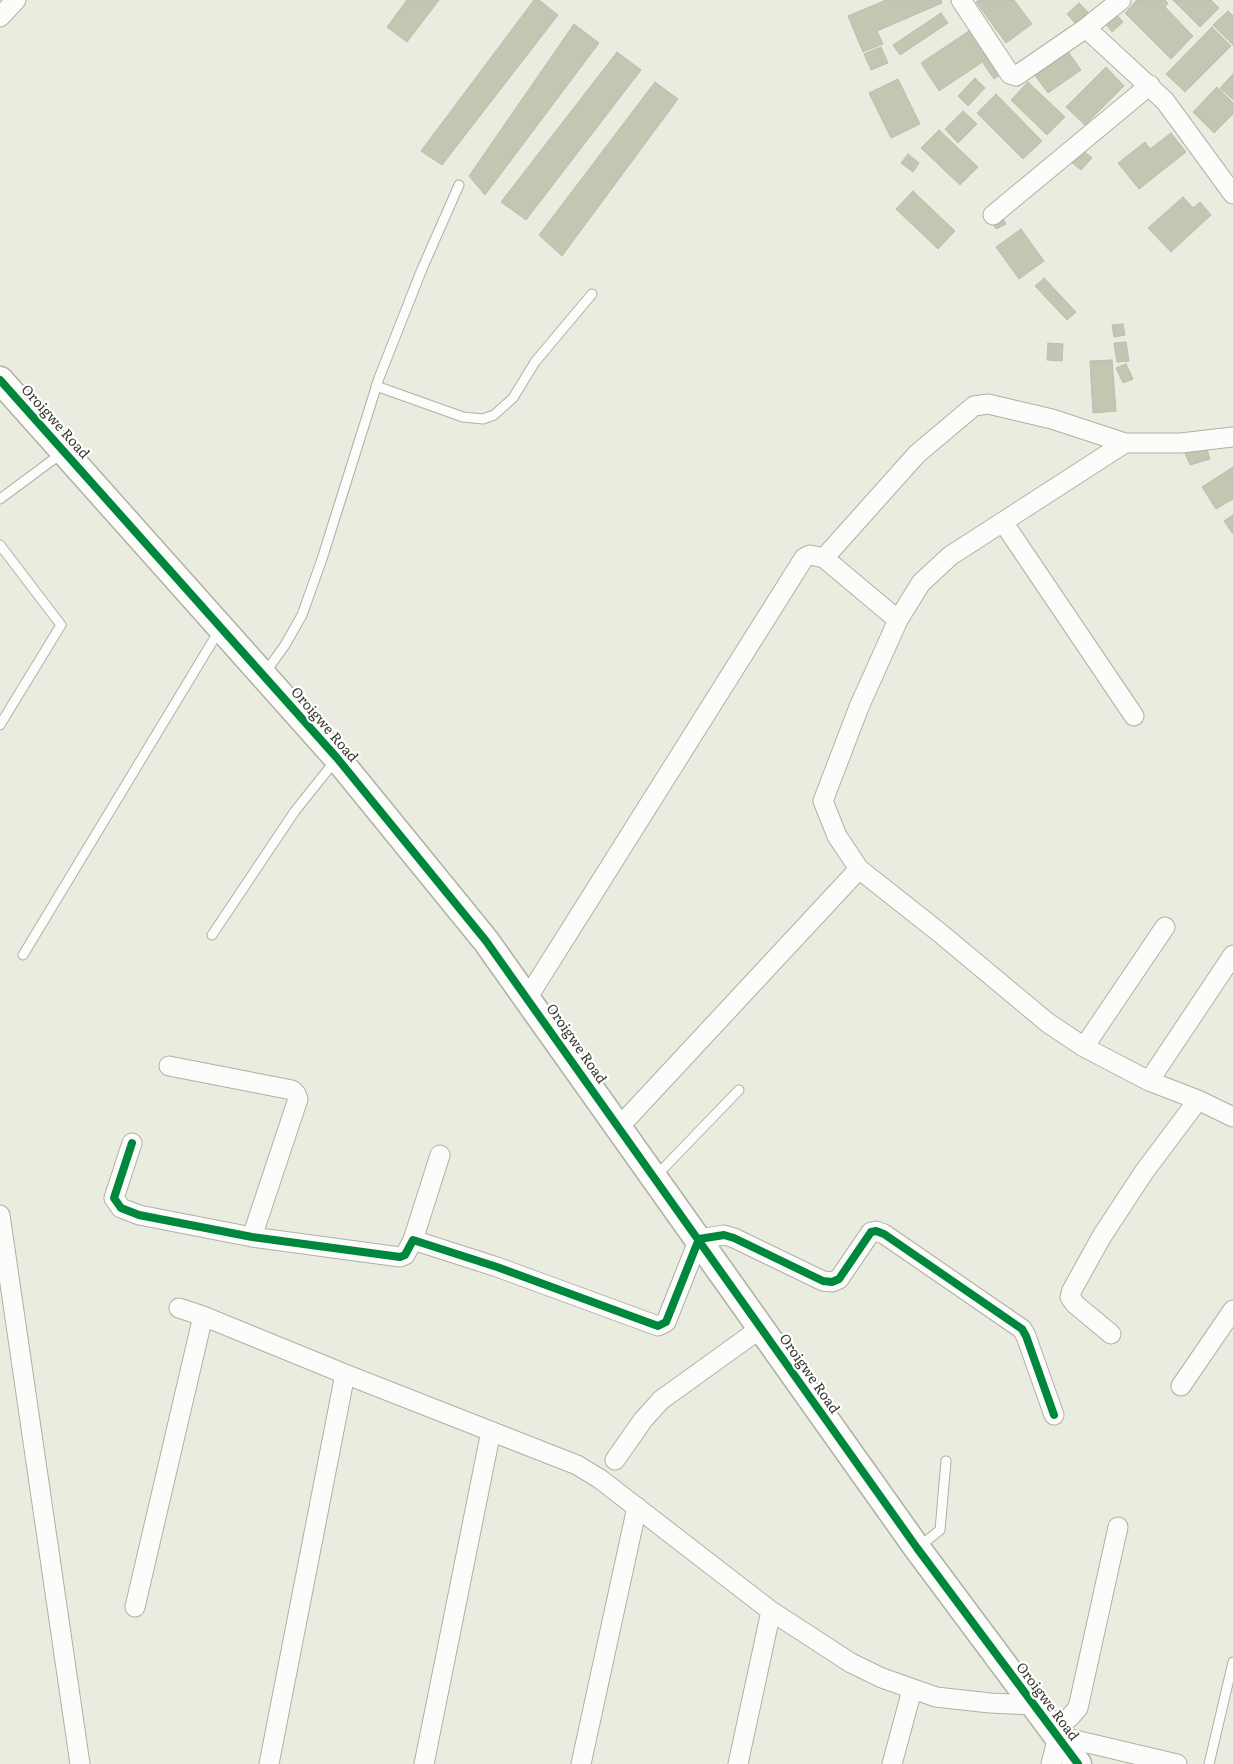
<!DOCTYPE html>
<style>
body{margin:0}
canvas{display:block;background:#eaecdf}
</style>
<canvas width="1233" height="1764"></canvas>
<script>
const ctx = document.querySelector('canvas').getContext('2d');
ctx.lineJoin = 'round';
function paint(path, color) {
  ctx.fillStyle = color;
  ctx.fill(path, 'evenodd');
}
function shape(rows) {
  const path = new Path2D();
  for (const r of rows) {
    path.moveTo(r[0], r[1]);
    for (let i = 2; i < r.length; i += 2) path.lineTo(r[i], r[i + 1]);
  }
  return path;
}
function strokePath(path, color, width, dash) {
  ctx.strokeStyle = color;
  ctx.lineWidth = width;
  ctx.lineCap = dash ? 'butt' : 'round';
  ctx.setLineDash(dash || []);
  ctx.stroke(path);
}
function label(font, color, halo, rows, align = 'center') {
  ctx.font = font + ' Literata,serif';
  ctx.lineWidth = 4.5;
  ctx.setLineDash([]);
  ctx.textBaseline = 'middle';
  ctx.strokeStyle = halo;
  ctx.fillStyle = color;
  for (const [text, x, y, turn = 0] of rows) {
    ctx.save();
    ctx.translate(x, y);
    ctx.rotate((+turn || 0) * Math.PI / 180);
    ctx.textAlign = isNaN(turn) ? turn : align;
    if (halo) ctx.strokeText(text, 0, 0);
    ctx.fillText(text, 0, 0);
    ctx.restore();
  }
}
const building = shape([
 [407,0,439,0,407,42,387,27,407,0],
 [534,0,539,0,558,15,442,165,421,151,534,0],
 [886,0,941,0,942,3,877,31,883,44,863,52,848,16,886,0],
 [979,0,1014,0,1032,24,1006,43,976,2,979,0],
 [1137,0,1165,0,1168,3,1165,7,1193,36,1171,59,1125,13,1137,0],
 [1173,0,1211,0,1219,8,1200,27,1173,0],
 [1079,3,1088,12,1076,24,1067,14,1079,3],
 [1228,11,1233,16,1233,45,1213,25,1228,11],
 [941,13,948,23,900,55,893,45,941,13],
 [1116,14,1123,22,1112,32,1105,23,1116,14],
 [574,24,599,43,485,195,469,176,574,24],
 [975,27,993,55,939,91,921,63,975,27],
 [1212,27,1231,46,1185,92,1166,74,1212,27],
 [881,47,888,63,871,70,864,54,881,47],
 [1067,50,1081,70,1048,93,1034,74,1067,50],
 [617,52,641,70,526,220,501,202,617,52],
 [991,57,1003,73,994,79,983,63,991,57],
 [1106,67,1124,86,1085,125,1066,107,1106,67],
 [1233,74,1233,100,1220,88,1233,74],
 [975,78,985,88,968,106,958,96,975,78],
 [898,79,920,124,891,138,869,93,898,79],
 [655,82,678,99,562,256,539,235,655,82],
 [1028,82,1065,117,1047,135,1011,100,1028,82],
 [1217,87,1233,103,1233,114,1214,133,1193,112,1217,87],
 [996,94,1042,141,1023,159,977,113,996,94],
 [963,111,977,124,958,143,945,129,963,111],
 [939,130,978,167,960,185,921,148,939,130],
 [1171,133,1186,152,1139,189,1118,163,1145,142,1150,149,1171,133],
 [1080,148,1092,158,1081,170,1070,161,1080,148],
 [908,154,919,163,913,172,901,163,908,154],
 [913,191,955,231,938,249,896,209,913,191],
 [1183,197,1193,208,1200,202,1211,215,1171,252,1148,228,1183,197],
 [1001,215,1006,224,996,229,991,221,1001,215],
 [1021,229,1044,261,1019,279,996,247,1021,229],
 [1044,278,1076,312,1067,320,1035,286,1044,278],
 [1123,324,1125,335,1114,337,1112,325,1123,324],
 [1126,342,1129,361,1117,362,1114,343,1126,342],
 [1048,343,1063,344,1062,361,1047,360,1048,343],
 [1112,360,1116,411,1093,413,1090,361,1112,360],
 [1126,364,1133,379,1123,383,1116,368,1126,364],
 [1206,446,1210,459,1190,465,1185,453,1206,446],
 [1233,467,1233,499,1216,509,1202,487,1233,467],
 [1233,515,1233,534,1224,521,1233,515]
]);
paint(building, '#c3c6b1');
strokePath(building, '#bbbdb2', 1);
const lane = shape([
 [376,386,463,417,483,419,494,415,513,398,535,362,592,294],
 [0,499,62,453],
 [0,545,61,625,0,725],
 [265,673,285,645,302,615,322,559,379,378,422,269,459,185],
 [212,935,295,811,335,761],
 [23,955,220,629],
 [655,1177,739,1090],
 [919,1547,940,1530,946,1461],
 [1209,1764,1233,1662]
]);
const street = shape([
 [961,0,1010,74,1016,76,1086,28,1121,0],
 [0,17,16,0],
 [1086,28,1165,101,1233,194],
 [993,215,1150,85],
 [1125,443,950,556,921,583,898,620,859,707,823,801,837,836,859,869,940,933,1048,1023,1084,1047,1149,1081,1198,1100,1233,1117],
 [1003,522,1134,716],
 [824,558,917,454,974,406,988,404,1052,419,1125,443,1181,443,1233,437],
 [528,997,804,558,810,555,824,558,898,620],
 [1084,1047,1165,927],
 [169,1066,292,1090,296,1094,298,1099,252,1237],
 [1149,1081,1233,955],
 [619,1127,859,869],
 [132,1143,114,1198,121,1208,139,1215,252,1237,400,1257,405,1255,413,1240,497,1267,658,1326,666,1322,699,1239,724,1235,734,1238,823,1281,832,1282,839,1279,871,1232,876,1231,884,1234,1022,1329,1026,1336,1054,1415],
 [0,1215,80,1764],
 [413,1240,440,1155],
 [179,1308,203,1316,345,1374,577,1465,600,1479,771,1611,851,1663,882,1678,936,1697,990,1703,1034,1705],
 [1111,1334,1075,1304,1070,1297,1072,1290,1102,1236,1144,1172,1198,1100],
 [1181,1386,1233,1310],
 [615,1460,643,1420,661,1400,761,1328],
 [135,1607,203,1316],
 [1053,1730,1070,1717,1078,1708,1118,1527],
 [269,1764,345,1374],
 [424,1764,491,1431],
 [581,1764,637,1507],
 [738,1764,771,1611],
 [892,1764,912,1690],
 [1051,1764,1058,1736,1177,1764]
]);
const secondary = shape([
 [0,380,337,758,486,941,917,1548,1078,1764]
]);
strokePath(lane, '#afb1a6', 11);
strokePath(street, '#afb1a6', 21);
strokePath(secondary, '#afb1a6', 29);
strokePath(lane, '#fcfcfa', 9);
strokePath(street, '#fcfcfa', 19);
strokePath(secondary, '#fcfcfa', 26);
strokePath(shape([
 [0,380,337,758,486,941,917,1548,1078,1764],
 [132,1143,114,1198,121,1208,139,1215,252,1237,400,1257,405,1255,413,1240,497,1267,658,1326,666,1322,699,1239,724,1235,734,1238,823,1281,832,1282,839,1279,871,1232,876,1231,884,1234,1022,1329,1026,1336,1054,1415]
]), '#00873e', 8);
label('14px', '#383a30', '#fff', [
 ["Oroigwe Road",55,422,48],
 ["Oroigwe Road",324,725,49],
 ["Oroigwe Road",576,1044,55],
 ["Oroigwe Road",809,1374,55],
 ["Oroigwe Road",1047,1702,53]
]);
</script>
